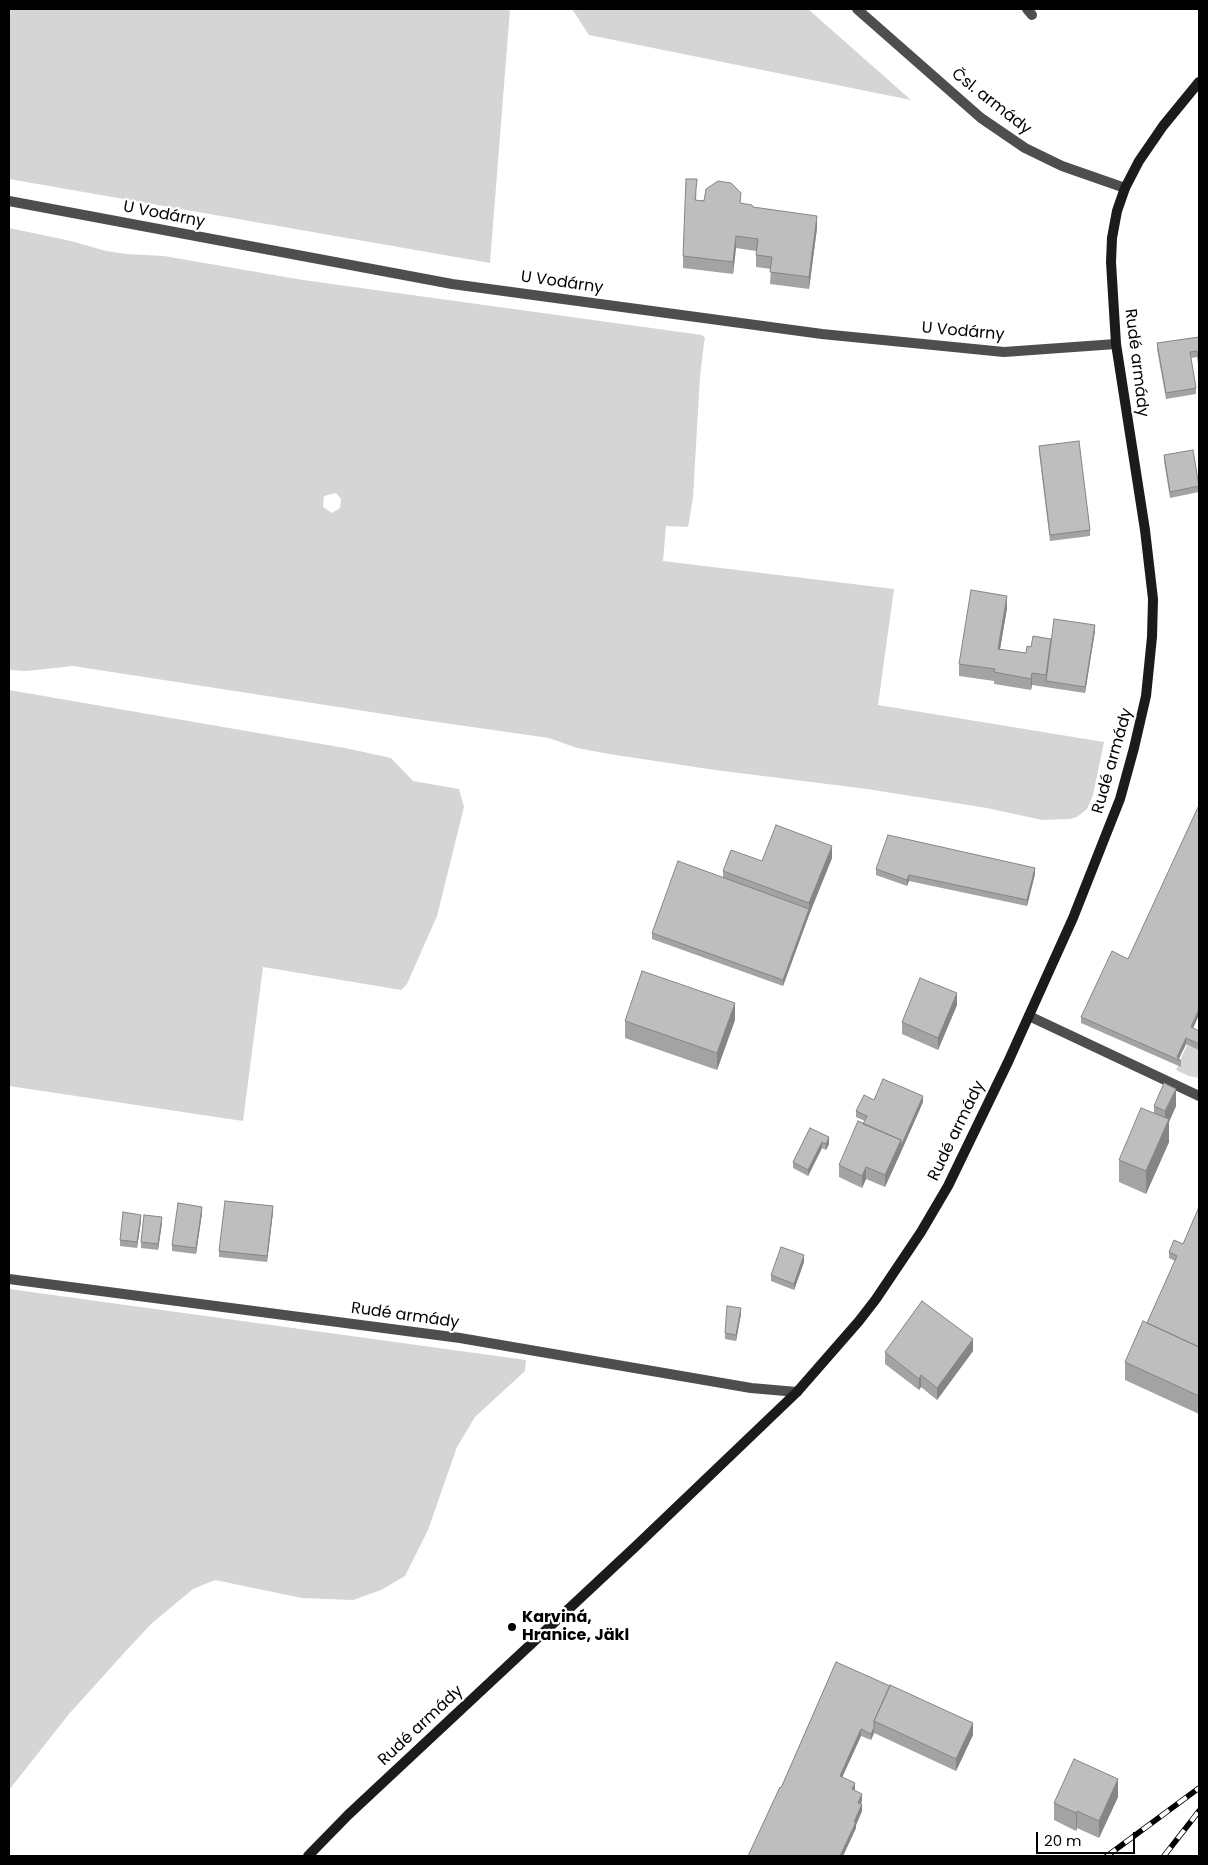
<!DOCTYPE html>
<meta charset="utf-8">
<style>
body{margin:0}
#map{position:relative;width:1208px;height:1865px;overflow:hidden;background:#fff;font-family:Poppins,sans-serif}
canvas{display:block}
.frame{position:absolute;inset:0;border:10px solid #000;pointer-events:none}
.scale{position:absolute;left:1036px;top:1832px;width:99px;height:22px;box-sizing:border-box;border:2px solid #000;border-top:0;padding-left:6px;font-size:15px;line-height:18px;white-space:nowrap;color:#000;-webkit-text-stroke:4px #fff;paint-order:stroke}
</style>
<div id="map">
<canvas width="1208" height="1865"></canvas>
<div class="frame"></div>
<div class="scale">20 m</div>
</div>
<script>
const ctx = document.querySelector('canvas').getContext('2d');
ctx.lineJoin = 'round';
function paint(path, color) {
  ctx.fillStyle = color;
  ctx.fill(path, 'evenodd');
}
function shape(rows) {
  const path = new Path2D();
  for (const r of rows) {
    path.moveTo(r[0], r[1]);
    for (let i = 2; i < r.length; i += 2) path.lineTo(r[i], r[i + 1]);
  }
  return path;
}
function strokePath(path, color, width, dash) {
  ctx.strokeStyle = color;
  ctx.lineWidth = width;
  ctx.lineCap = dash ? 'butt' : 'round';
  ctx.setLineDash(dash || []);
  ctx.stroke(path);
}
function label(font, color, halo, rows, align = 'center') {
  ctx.font = font + ' Poppins,sans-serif';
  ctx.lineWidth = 4.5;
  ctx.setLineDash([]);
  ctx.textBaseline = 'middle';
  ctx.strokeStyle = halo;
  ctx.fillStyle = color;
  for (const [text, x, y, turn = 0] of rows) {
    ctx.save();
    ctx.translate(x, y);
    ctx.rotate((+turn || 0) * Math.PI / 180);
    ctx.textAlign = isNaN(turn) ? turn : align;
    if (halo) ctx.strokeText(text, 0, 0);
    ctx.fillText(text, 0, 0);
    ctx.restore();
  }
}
paint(shape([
 [9,9,510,9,490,263,9,179],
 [572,9,808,9,911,100,589,35],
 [9,228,71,241,106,251,126,254,164,256,303,280,702,335,705,338,704,343,700,376,693,498,688,527,666,526,663,561,894,589,878,705,1104,742,1093,795,1087,809,1077,817,1070,819,1042,820,987,808,867,789,715,770,609,754,577,748,549,738,416,719,73,666,27,671,9,670],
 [336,493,341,499,340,508,332,513,323,507,324,496],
 [9,690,345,748,391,758,413,781,459,789,464,807,437,916,407,984,401,990,263,967,243,1121,9,1086],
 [1188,1042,1199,1048,1199,1078,1189,1076,1176,1070],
 [9,1289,526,1360,525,1371,475,1417,457,1447,428,1530,405,1576,381,1590,353,1600,302,1598,215,1580,193,1589,151,1624,125,1652,69,1714,9,1790]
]), '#d5d5d5');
strokePath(shape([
 [1029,1016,1199,1096]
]), '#4e4e4e', 10);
strokePath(shape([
 [857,9,981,118,1025,148,1062,166,1125,188],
 [1027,9,1032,15],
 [9,201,452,284,822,334,1004,352,1116,344],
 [9,1279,460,1338,751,1388,797,1392]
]), '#4e4e4e', 10);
strokePath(shape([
 [308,1856,348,1815,635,1547,797,1392,859,1321,876,1299,921,1232,948,1186,1008,1062,1073,918,1120,799,1134,748,1146,696,1152,637,1153,599,1145,530,1116,344,1111,262,1112,238,1117,211,1125,188,1139,161,1163,126,1199,82]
]), '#1b1b1b', 10);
const rail = shape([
 [1107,1856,1199,1788],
 [1164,1856,1199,1811]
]);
strokePath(rail, '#000', 5.5);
strokePath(rail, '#fff', 4, [11]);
paint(shape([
 [697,191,696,200,741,203,817,228,809,289,770,284,771,269,756,267,756,251,736,248,733,274,683,268,683,256],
 [1199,337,1199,364,1198,364,1197,357,1191,358,1196,388,1196,394,1166,399,1157,349,1157,343],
 [1039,446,1090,530,1090,536,1050,541,1039,452],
 [1164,455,1199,484,1199,492,1170,498,1164,461],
 [1007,608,1000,649,1026,653,1031,647,1051,639,1095,631,1085,693,1032,685,1031,690,994,684,994,681,959,676,959,664],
 [832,858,809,915,783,986,652,939,652,933,723,877,723,871,762,861],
 [876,869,1035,874,1027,906,909,881,907,886,876,875],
 [1128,959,1193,1028,1199,1031,1199,1050,1186,1044,1179,1059,1181,1061,1181,1067,1081,1023,1081,1017],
 [957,1005,938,1050,902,1034,902,1022],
 [735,1020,717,1070,625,1038,625,1021],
 [874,1100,923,1102,885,1187,866,1179,862,1188,839,1177,839,1165,865,1121,856,1117,856,1111],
 [1154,1106,1176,1106,1169,1122,1169,1142,1146,1194,1119,1182,1119,1160,1154,1113],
 [810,1128,829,1144,826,1150,822,1148,808,1176,793,1168,793,1162],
 [1199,1207,1199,1414,1125,1380,1125,1362,1147,1323,1175,1261,1169,1258,1169,1252,1183,1244],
 [273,1212,267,1262,219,1257,219,1251],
 [202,1213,196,1254,172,1251,172,1245],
 [141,1221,137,1248,120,1246,120,1240],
 [162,1223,158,1250,141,1248,141,1242],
 [804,1262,794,1290,771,1281,771,1275],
 [741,1314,736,1341,725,1339,725,1333],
 [973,1351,937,1400,921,1387,919,1390,885,1364,885,1352],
 [836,1662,973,1735,956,1771,874,1733,871,1740,861,1736,842,1777,855,1789,854,1790,862,1800,861,1804,862,1811,856,1825,856,1828,843,1856,748,1856,781,1788],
 [1118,1797,1099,1838,1077,1828,1076,1831,1054,1820,1054,1803]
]), '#a3a3a3');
paint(shape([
 [817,216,817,228,809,289,809,277],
 [736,236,736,248,733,274,733,262],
 [1007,596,1007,608,998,661,998,649],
 [1095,625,1095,631,1085,693,1085,687],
 [1032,673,1032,685,1031,690,1031,679],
 [832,846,832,858,809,915,783,986,783,980,809,909,809,903],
 [1035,868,1035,874,1027,906,1027,900],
 [909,875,909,881,907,886,907,880],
 [957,993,957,1005,938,1050,938,1038],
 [735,1003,735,1020,717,1070,717,1053],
 [1199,1009,1199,1015,1191,1033,1191,1027],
 [1186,1038,1186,1044,1178,1060,1177,1057],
 [1176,1089,1176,1106,1169,1122,1169,1142,1146,1194,1146,1171,1165,1127,1165,1111],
 [923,1096,923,1102,901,1152,901,1146],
 [829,1137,829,1144,826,1150,826,1144],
 [901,1140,901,1152,885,1187,885,1175],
 [822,1142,822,1148,808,1176,808,1170],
 [866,1167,866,1179,862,1188,862,1176],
 [273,1206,273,1212,267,1262,267,1256],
 [202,1207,202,1213,196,1254,196,1248],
 [141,1215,141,1221,137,1248,137,1242],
 [162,1217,162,1223,158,1250,158,1244],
 [804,1255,804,1262,794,1290,794,1284],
 [741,1308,741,1314,736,1341,736,1335],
 [973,1339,973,1351,937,1400,937,1388],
 [921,1375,921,1387,919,1390,919,1379],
 [973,1723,973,1735,956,1771,956,1759],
 [874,1728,874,1733,871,1740,871,1734],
 [861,1729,861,1736,840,1782,840,1776],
 [1118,1779,1118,1797,1099,1838,1099,1821],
 [855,1783,855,1789,852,1795,852,1789],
 [862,1794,862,1800,858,1809,858,1803],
 [862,1804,862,1811,856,1825,856,1828,843,1856,840,1856],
 [1077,1811,1077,1828,1076,1831,1076,1813]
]), '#858585');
const building = shape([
 [686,179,697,179,695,200,704,201,706,189,718,181,731,183,741,193,740,203,752,205,753,207,817,216,809,277,770,272,772,257,756,255,758,239,736,236,733,262,683,256,686,179],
 [1199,337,1199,358,1198,358,1197,351,1190,352,1196,388,1166,393,1157,343,1199,337],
 [1079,441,1090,530,1050,535,1039,446,1079,441],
 [1193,450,1199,486,1170,492,1164,455,1193,450],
 [971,590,1007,596,998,649,1026,653,1027,646,1031,647,1033,636,1051,639,1046,675,1032,673,1031,679,994,672,995,669,959,664,971,590],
 [1054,619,1095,625,1085,687,1046,681,1054,619],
 [1199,805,1199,1009,1191,1027,1199,1031,1199,1044,1186,1038,1177,1057,1181,1061,1081,1017,1112,951,1128,959,1199,805],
 [776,825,832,846,809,903,723,871,731,850,762,861,776,825],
 [888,835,1035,868,1027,900,909,875,907,880,876,869,888,835],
 [678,861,809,909,783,980,652,933,678,861],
 [642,971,735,1003,717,1053,625,1021,642,971],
 [920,978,957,993,938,1038,902,1022,920,978],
 [883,1079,923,1096,901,1146,901,1140,863,1124,867,1116,856,1111,864,1095,874,1100,883,1079],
 [1164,1083,1176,1089,1165,1111,1154,1106,1164,1083],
 [1141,1108,1169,1119,1146,1171,1119,1160,1141,1108],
 [858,1121,901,1140,885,1175,866,1167,862,1176,839,1165,858,1121],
 [810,1128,829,1137,826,1144,822,1142,808,1170,793,1162,810,1128],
 [225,1201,273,1206,267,1256,219,1251,225,1201],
 [178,1203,202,1207,196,1248,172,1245,178,1203],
 [1199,1207,1199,1347,1147,1323,1177,1256,1169,1252,1174,1240,1183,1244,1199,1207],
 [123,1212,141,1215,137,1242,120,1240,123,1212],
 [144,1215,162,1217,158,1244,141,1242,144,1215],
 [781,1247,804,1255,794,1284,771,1275,781,1247],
 [922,1301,973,1339,937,1388,921,1375,919,1379,885,1352,922,1301],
 [727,1306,741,1308,736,1335,725,1333,727,1306],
 [1143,1321,1199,1347,1199,1396,1125,1362,1143,1321],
 [836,1662,890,1686,874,1721,874,1728,871,1734,861,1729,840,1776,855,1783,852,1789,862,1794,858,1803,862,1804,854,1822,856,1822,840,1856,748,1856,780,1787,781,1788,836,1662],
 [890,1685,973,1723,956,1759,874,1721,890,1685],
 [1074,1759,1118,1779,1099,1821,1077,1811,1076,1813,1054,1803,1074,1759]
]);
paint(building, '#bebebe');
strokePath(building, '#858585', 1);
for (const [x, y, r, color] of [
 [512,1627,5,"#000"]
]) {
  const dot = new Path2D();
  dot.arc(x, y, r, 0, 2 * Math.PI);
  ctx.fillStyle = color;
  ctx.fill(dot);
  strokePath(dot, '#fff', 2);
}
label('16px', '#000', '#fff', [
 ["Čsl. armády",991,102,38],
 ["U Vodárny",164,215,11],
 ["U Vodárny",562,283,8],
 ["U Vodárny",963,332,5],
 ["Rudé armády",1136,363,83],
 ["Rudé armády",1113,761,-74],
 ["Rudé armády",957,1131,-64],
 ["Rudé armády",405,1316,8],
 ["Rudé armády",421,1726,-43]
]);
label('bold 16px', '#000', '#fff', [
 ["Karviná,",522,1618],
 ["Hranice, Jäkl",522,1636]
], 'left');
</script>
